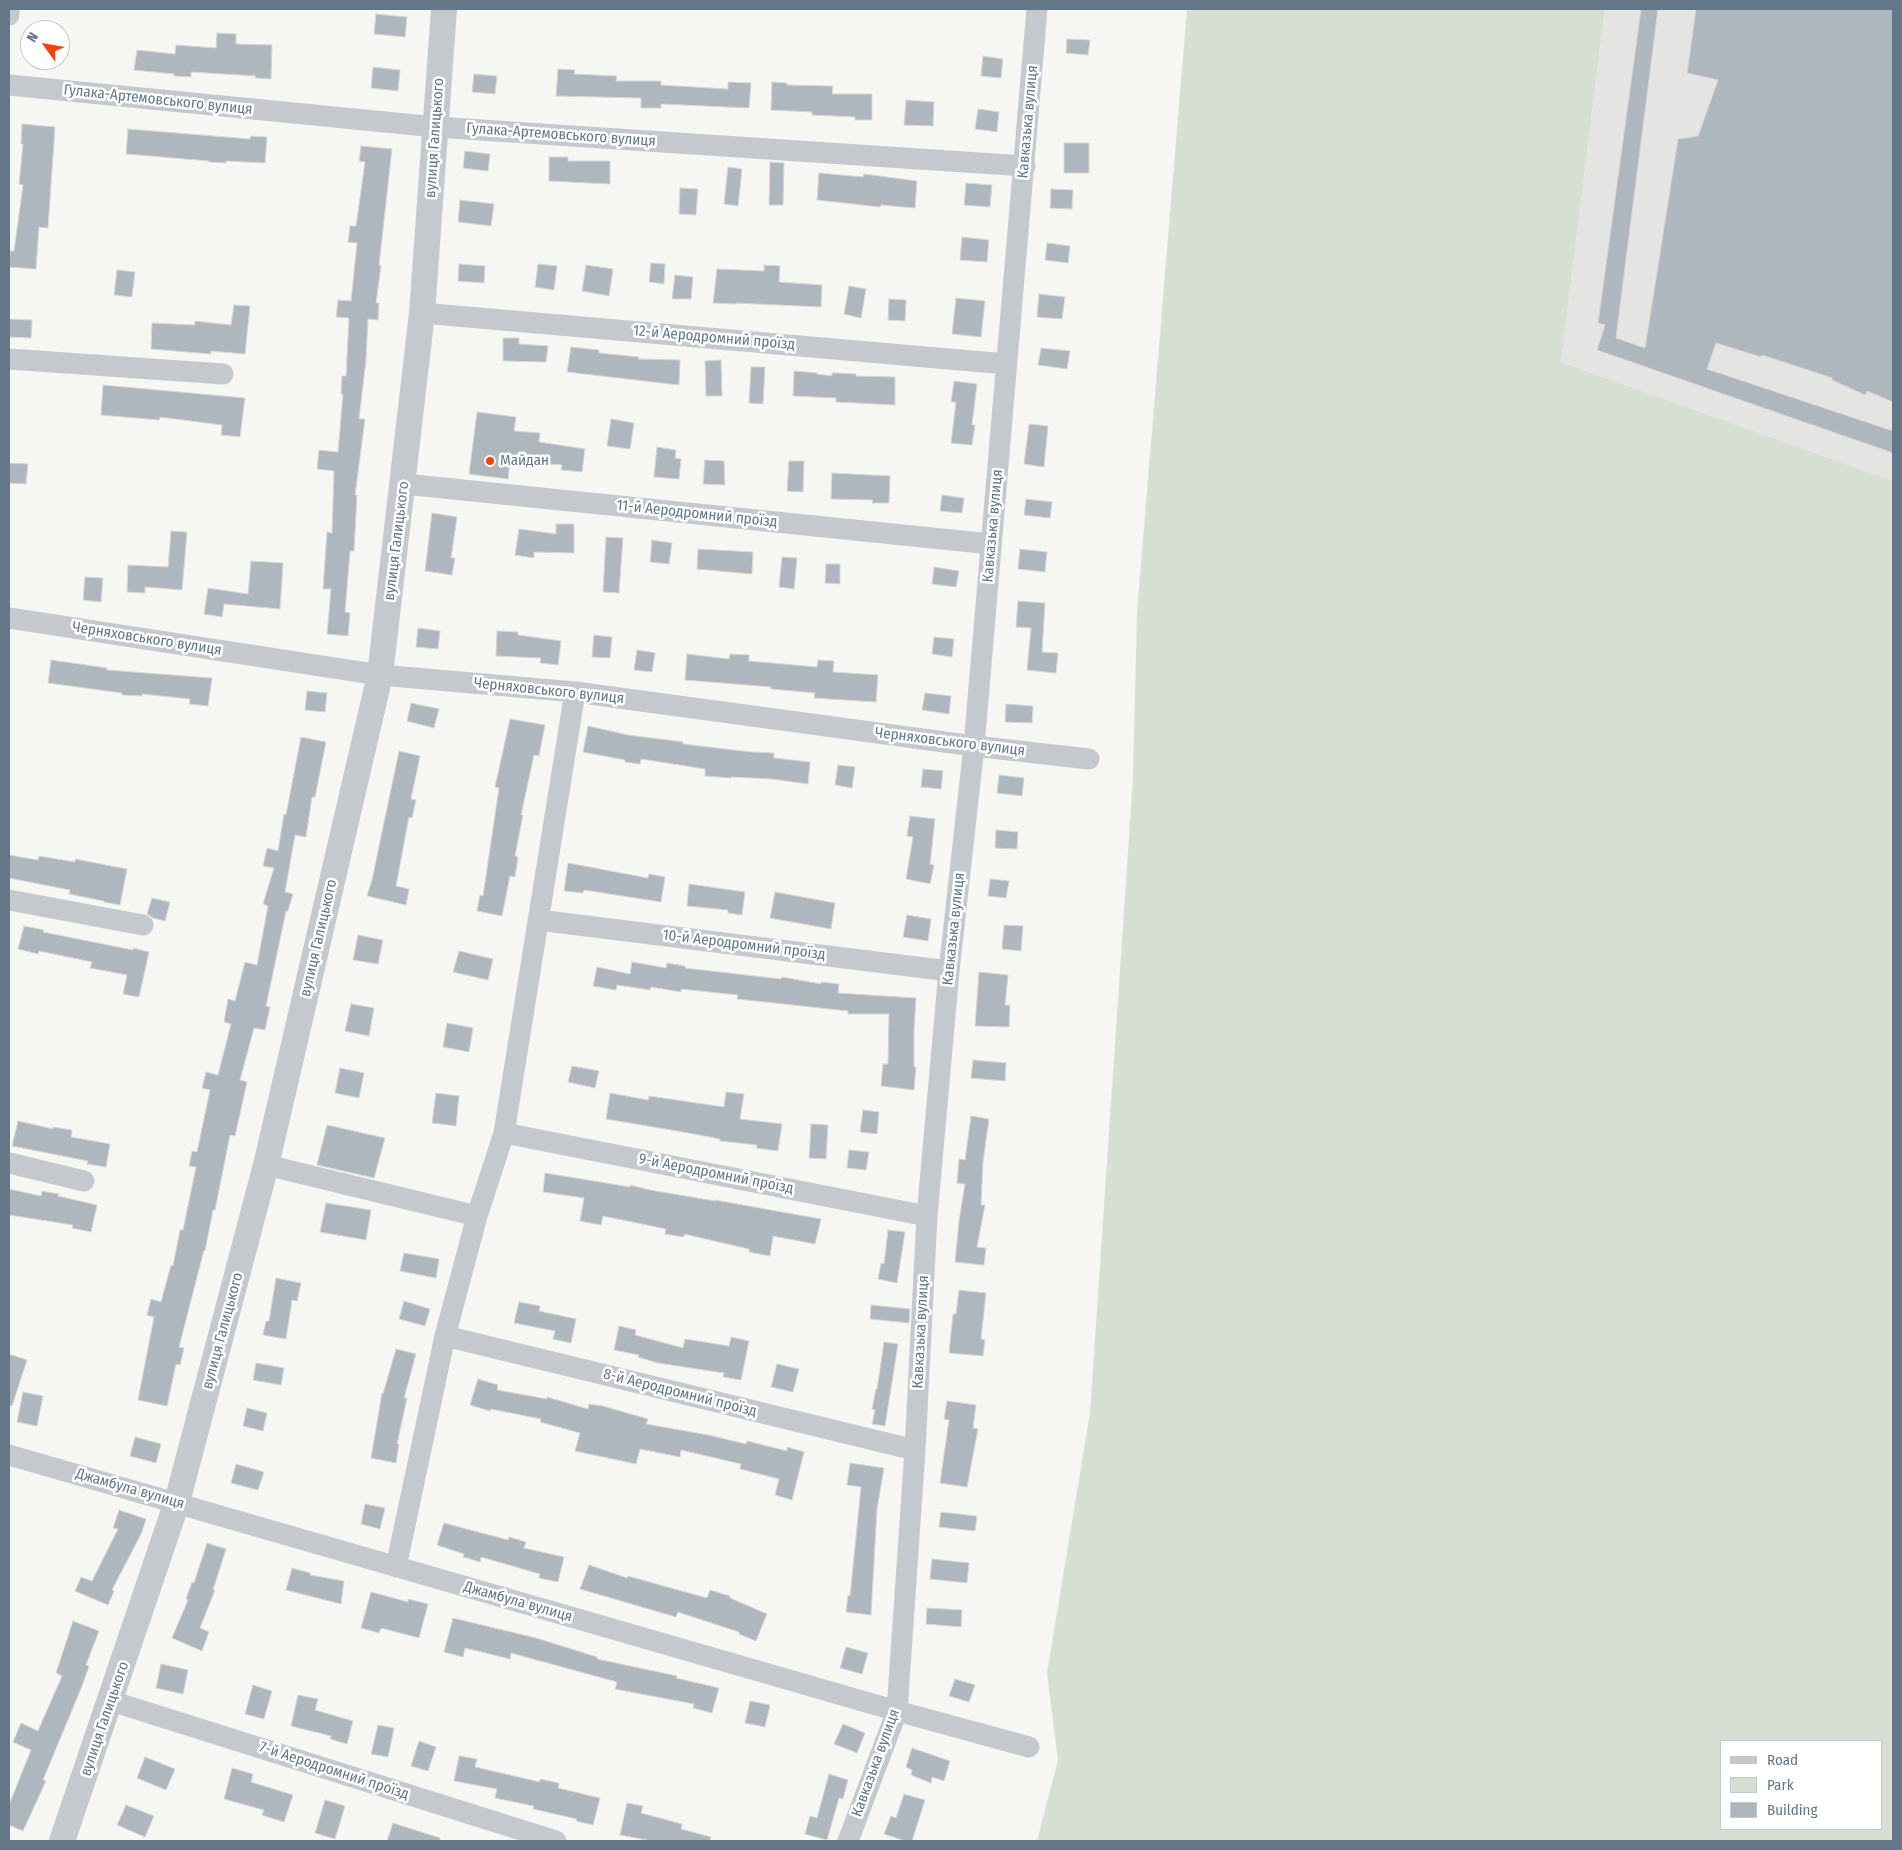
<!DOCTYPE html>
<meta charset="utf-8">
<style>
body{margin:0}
#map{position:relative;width:1902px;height:1850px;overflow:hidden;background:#f6f6f2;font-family:"Fira Sans Condensed",sans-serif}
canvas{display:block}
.frame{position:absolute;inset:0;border:10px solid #627787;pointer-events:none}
.legend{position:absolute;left:1720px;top:1740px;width:162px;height:90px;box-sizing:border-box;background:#fff;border:1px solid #c0c9cf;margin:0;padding:6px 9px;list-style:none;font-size:15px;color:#627787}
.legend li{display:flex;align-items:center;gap:10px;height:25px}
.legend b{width:25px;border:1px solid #c0c9cf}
.north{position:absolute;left:20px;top:20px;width:50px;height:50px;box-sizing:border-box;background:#fff;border:1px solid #c0c9cf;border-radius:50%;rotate:302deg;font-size:14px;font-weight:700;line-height:20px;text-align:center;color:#627787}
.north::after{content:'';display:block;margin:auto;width:18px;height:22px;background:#f64213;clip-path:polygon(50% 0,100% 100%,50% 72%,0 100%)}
</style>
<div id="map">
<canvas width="1902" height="1850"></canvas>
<div class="frame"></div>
<ul class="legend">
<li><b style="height:6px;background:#c5c9cd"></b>Road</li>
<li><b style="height:14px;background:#d7dfd3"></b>Park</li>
<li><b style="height:14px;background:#aeb7bd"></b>Building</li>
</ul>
<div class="north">N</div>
</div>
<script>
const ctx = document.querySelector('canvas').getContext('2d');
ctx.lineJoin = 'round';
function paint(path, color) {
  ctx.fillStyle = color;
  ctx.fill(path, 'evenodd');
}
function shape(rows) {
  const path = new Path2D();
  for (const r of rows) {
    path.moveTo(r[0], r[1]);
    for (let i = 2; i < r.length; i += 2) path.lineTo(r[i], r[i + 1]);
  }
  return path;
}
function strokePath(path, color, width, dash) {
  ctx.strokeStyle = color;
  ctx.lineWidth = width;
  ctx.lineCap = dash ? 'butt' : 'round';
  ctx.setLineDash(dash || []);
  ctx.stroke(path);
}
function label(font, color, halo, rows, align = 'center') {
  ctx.font = font + ' "Fira Sans Condensed",sans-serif';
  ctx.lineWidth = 5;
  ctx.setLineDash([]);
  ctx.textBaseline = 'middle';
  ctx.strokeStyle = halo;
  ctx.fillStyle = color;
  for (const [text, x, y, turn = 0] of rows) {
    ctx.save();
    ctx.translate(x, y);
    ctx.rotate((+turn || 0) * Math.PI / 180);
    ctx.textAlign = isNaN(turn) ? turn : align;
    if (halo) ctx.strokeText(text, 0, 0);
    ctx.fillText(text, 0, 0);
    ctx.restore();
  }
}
paint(shape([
 [1605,9,1893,9,1893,481,1561,362]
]), '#e4e5e3');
paint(shape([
 [1187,9,1605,9,1561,362,1893,481,1893,1841,1037,1841,1058,1760,1047,1673,1090,1413,1133,778,1137,612],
 [1721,1741,1881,1741,1881,1829,1721,1829]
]), '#d7dfd3');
const building = shape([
 [1641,9,1658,9,1616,338,1645,348,1678,139,1698,136,1718,80,1687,73,1696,9,1893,9,1893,402,1867,391,1865,395,1832,380,1832,378,1762,355,1761,357,1716,343,1707,369,1893,431,1893,453,1597,350,1605,325,1598,323,1641,9],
 [376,14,407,17,405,37,374,34,376,14],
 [217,33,236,34,236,44,272,45,271,79,255,78,256,76,191,72,191,77,174,76,174,74,134,70,137,50,175,54,176,45,216,48,217,33],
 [1067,39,1090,40,1088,55,1066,53,1067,39],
 [983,56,1003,59,1001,78,981,76,983,56],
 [373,67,400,70,398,91,371,88,373,67],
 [558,69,575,70,574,74,617,76,616,81,661,81,661,85,728,89,728,82,751,83,749,108,661,104,661,108,641,108,641,98,556,96,558,69],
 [474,74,497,76,495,94,472,92,474,74],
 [772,82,787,83,787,85,833,86,832,94,872,94,872,120,855,120,855,117,812,115,812,112,771,110,772,82],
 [906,100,934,102,933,126,904,125,906,100],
 [978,109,999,112,997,132,975,129,978,109],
 [22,124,55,127,48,228,39,227,36,269,9,267,10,251,14,251,23,185,19,184,23,144,21,144,22,124],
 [128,129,250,139,251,136,267,137,265,163,226,161,226,163,209,162,209,161,126,154,128,129],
 [1064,143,1089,143,1089,173,1064,173,1064,143],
 [361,146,392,149,379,265,381,266,376,303,379,303,378,320,368,319,366,360,359,419,365,419,355,495,357,495,354,551,350,551,345,612,350,613,348,636,327,634,331,589,323,589,327,532,332,533,334,471,317,469,319,450,338,452,343,394,341,394,342,376,346,376,349,318,336,317,338,300,351,301,357,243,348,242,350,226,356,226,365,162,359,161,361,146],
 [465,151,490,154,488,171,463,168,465,151],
 [549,157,568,157,568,161,610,161,610,184,549,181,549,157],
 [770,162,784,163,783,205,769,205,770,162],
 [728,167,742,169,738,206,724,204,728,167],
 [819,173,863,177,864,174,917,181,915,208,881,205,880,207,817,200,819,173],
 [966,183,992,185,990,207,964,205,966,183],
 [680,188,698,189,696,215,679,214,680,188],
 [1051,189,1073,190,1072,209,1050,208,1051,189],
 [460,200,494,204,491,226,458,222,460,200],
 [962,237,989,240,987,262,960,260,962,237],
 [1047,243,1070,246,1068,263,1045,260,1047,243],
 [651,263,665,264,664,284,649,282,651,263],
 [459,264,485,266,484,283,458,281,459,264],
 [538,264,557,266,554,290,535,287,538,264],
 [586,265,613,269,609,296,582,291,586,265],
 [764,265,780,266,779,282,822,285,821,307,736,303,736,304,713,303,717,269,764,271,764,265],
 [117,270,135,272,132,297,114,295,117,270],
 [675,275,693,277,691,299,672,299,675,275],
 [849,286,866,289,861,318,844,314,849,286],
 [1039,294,1065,297,1062,319,1037,317,1039,294],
 [956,298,985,301,981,337,952,334,956,298],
 [889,299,906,300,905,321,888,320,889,299],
 [234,305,250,306,245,354,211,351,211,354,151,349,152,323,195,325,195,321,231,325,234,305],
 [9,319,32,320,31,338,9,337,9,319],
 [503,338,519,338,519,344,548,346,546,362,503,361,503,338],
 [571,347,599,350,599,353,639,357,638,359,680,360,679,385,567,372,571,347],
 [1041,348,1070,351,1067,369,1038,365,1041,348],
 [721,360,722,396,706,396,705,361,721,360],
 [751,367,765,367,763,404,749,403,751,367],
 [794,371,817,373,817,374,832,376,832,373,838,373,856,374,856,376,895,377,895,405,836,402,836,398,793,396,794,371],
 [954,381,977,384,972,425,975,425,972,445,951,443,956,402,951,402,954,381],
 [103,385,245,398,240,437,221,435,222,425,160,417,159,420,101,415,103,385],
 [477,412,516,417,514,431,540,433,539,442,585,449,582,472,561,470,562,465,510,461,508,479,469,474,477,412],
 [611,419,634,423,630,449,607,446,611,419],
 [1029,424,1048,426,1044,467,1024,464,1029,424],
 [657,447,676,450,675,458,681,459,679,479,654,477,657,447],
 [705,460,724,461,725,485,703,484,705,460],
 [789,461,804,461,803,492,787,491,789,461],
 [9,463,28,464,26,484,9,483,9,463],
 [832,473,890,476,889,503,872,503,873,500,831,499,832,473],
 [942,495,964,498,962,513,940,511,942,495],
 [1026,499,1052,502,1050,518,1024,515,1026,499],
 [432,513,457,517,451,558,455,558,452,575,425,571,432,513],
 [556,524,574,524,574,553,534,552,534,558,515,555,519,529,556,534,556,524],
 [171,531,187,532,182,590,145,587,145,593,127,592,128,565,168,567,171,531],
 [606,537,623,538,619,593,603,592,606,537],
 [652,540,672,543,669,564,650,562,652,540],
 [698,549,753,552,752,574,697,569,698,549],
 [1020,549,1047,552,1045,572,1018,569,1020,549],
 [782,557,797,558,794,589,779,587,782,557],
 [251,561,283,563,280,609,224,604,222,617,204,614,208,588,248,594,251,561],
 [826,564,840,564,840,584,825,583,826,564],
 [934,567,959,571,956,587,932,584,934,567],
 [85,577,103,578,101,602,83,600,85,577],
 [1018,601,1045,603,1042,652,1058,653,1056,673,1027,670,1031,628,1016,627,1018,601],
 [418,628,440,631,438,649,416,647,418,628],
 [497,631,518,632,518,635,561,641,558,665,540,663,541,658,496,656,497,631],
 [594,635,612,637,610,658,592,657,594,635],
 [934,637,954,639,952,657,932,654,934,637],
 [637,650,655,653,652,672,634,670,637,650],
 [687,654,729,659,730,654,749,655,749,661,817,667,818,660,834,661,833,672,878,675,876,702,814,698,815,693,771,689,771,687,685,680,687,654],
 [51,660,107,668,107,670,212,678,208,706,189,704,190,699,142,694,142,696,122,695,122,693,48,683,51,660],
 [307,691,327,693,325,712,305,710,307,691],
 [925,693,951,696,949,714,922,710,925,693],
 [411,703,439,709,434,728,407,721,411,703],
 [1006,704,1033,706,1032,723,1005,722,1006,704],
 [510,719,545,725,539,756,534,755,521,815,523,815,515,856,518,857,515,877,510,876,502,916,477,911,480,895,483,896,499,788,495,787,510,719],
 [588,726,628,735,683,742,683,744,751,752,774,753,774,758,810,762,808,784,772,779,731,777,731,778,705,776,705,769,641,759,640,764,625,762,625,760,583,752,588,726],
 [301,737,326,742,315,797,312,797,306,837,295,835,285,892,293,894,288,911,286,911,266,1006,270,1007,265,1030,254,1028,240,1080,247,1082,235,1136,230,1135,215,1210,213,1210,205,1251,204,1250,179,1347,184,1348,180,1365,176,1364,167,1406,138,1400,154,1317,147,1315,151,1299,161,1302,171,1265,173,1266,180,1230,183,1230,196,1167,189,1166,192,1151,197,1152,210,1090,202,1088,206,1072,218,1075,231,1024,224,1022,228,999,235,1001,245,962,257,965,268,906,263,904,274,868,263,866,267,848,278,851,284,814,286,815,301,737],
 [399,751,420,756,411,799,416,800,412,818,409,817,396,886,409,889,406,905,367,896,372,880,399,751],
 [838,765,855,767,852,788,835,785,838,765],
 [923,769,943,771,941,789,921,787,923,769],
 [999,775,1024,778,1022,796,997,793,999,775],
 [910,816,935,819,930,864,934,865,930,884,906,879,913,837,907,836,910,816],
 [996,830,1018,832,1017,849,995,848,996,830],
 [9,855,38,860,39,856,75,862,75,859,127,869,120,905,104,902,104,901,69,894,70,890,9,878,9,855],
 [568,863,648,878,649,874,665,877,661,902,584,890,583,893,564,891,568,863],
 [990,879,1009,881,1006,898,988,896,990,879],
 [689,884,745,892,742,915,728,913,728,910,687,906,689,884],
 [775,892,835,903,831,929,770,918,775,892],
 [152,898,170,902,165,921,153,918,147,914,152,898],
 [907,915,931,919,928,941,903,937,907,915],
 [1004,925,1023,926,1021,951,1002,949,1004,925],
 [24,926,44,930,43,932,133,950,133,948,149,952,139,997,123,994,127,975,90,968,92,962,39,951,38,954,18,949,24,926],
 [358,935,383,940,378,964,353,960,358,935],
 [459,951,493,959,488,980,453,972,459,951],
 [632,962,666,968,667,963,685,966,685,968,781,979,782,977,821,984,821,982,839,984,838,993,916,998,914,1030,914,1067,916,1067,914,1090,881,1086,883,1064,888,1064,889,1014,848,1014,848,1011,737,999,738,995,681,989,681,992,651,987,650,990,617,985,616,990,593,986,597,967,630,974,632,962],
 [979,972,1008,975,1005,1005,1010,1005,1009,1027,975,1026,979,972],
 [351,1004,374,1008,369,1036,345,1031,351,1004],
 [447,1023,473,1028,469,1052,443,1047,447,1023],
 [973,1060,1006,1063,1005,1081,971,1078,973,1060],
 [572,1066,599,1071,595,1088,568,1082,572,1066],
 [340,1068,364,1073,359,1098,335,1093,340,1068],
 [726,1092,744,1094,740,1119,782,1124,778,1151,756,1148,757,1145,720,1141,720,1139,683,1132,606,1119,610,1093,648,1100,649,1096,724,1107,726,1092],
 [436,1093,459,1096,456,1126,432,1123,436,1093],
 [863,1110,879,1112,877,1134,860,1132,863,1110],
 [971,1116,989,1119,983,1162,981,1205,985,1205,977,1247,986,1248,984,1265,955,1262,959,1221,965,1184,957,1183,959,1159,965,1160,971,1116],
 [18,1121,53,1129,53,1127,72,1130,71,1137,110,1144,106,1167,87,1164,88,1161,12,1146,18,1121],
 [811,1124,828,1125,826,1159,809,1158,811,1124],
 [327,1125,385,1138,374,1178,317,1165,327,1125],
 [849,1150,869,1152,866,1170,847,1168,849,1150],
 [545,1173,630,1187,630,1185,650,1190,715,1201,715,1200,821,1219,815,1244,773,1236,770,1256,749,1252,749,1249,684,1234,684,1237,665,1234,666,1229,603,1216,601,1225,580,1221,584,1198,543,1192,545,1173],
 [9,1189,41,1196,42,1191,59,1194,58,1196,97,1205,91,1232,72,1228,73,1225,9,1215,9,1189],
 [326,1203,371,1210,366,1240,320,1232,326,1203],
 [888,1230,905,1232,897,1283,878,1279,881,1263,884,1264,888,1230],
 [404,1253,439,1259,436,1278,400,1271,404,1253],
 [276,1278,301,1283,297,1301,292,1300,286,1339,263,1335,266,1321,269,1321,276,1278],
 [959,1290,986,1293,981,1339,985,1340,983,1356,949,1353,953,1314,956,1314,959,1290],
 [404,1301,430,1309,425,1326,399,1319,404,1301],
 [519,1302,540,1306,539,1311,576,1319,571,1343,553,1339,555,1331,514,1323,519,1302],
 [871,1305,910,1309,909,1323,870,1319,871,1305],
 [619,1326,636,1330,635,1335,683,1348,685,1339,729,1346,731,1337,749,1341,741,1380,723,1377,724,1373,658,1363,638,1357,639,1355,614,1350,619,1326],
 [884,1342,898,1344,885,1426,872,1424,875,1410,872,1409,876,1389,877,1389,884,1342],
 [396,1349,416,1354,404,1398,407,1398,397,1444,399,1444,396,1463,371,1458,382,1393,383,1394,396,1349],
 [9,1354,27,1360,12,1406,9,1405,9,1354],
 [256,1363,284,1368,281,1385,253,1380,256,1363],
 [777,1364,799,1369,793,1392,771,1387,777,1364],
 [478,1379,498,1385,497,1390,547,1399,547,1397,588,1409,589,1404,603,1406,648,1419,646,1424,708,1435,746,1444,747,1441,787,1451,787,1447,804,1452,792,1500,775,1495,779,1479,740,1469,741,1464,681,1450,680,1457,640,1449,636,1464,575,1451,580,1433,540,1422,541,1419,491,1409,490,1411,470,1405,478,1379],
 [23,1392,43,1396,37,1426,17,1422,23,1392],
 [947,1401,976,1405,973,1428,978,1429,967,1487,940,1483,949,1420,944,1419,947,1401],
 [247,1408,267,1413,263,1431,243,1426,247,1408],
 [135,1437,161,1444,156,1463,130,1456,135,1437],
 [850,1463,884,1468,877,1509,871,1615,846,1612,848,1595,850,1596,861,1487,847,1485,850,1463],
 [236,1464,264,1472,258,1490,231,1483,236,1464],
 [365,1504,385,1508,380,1529,361,1524,365,1504],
 [119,1510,146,1519,142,1532,112,1590,114,1591,108,1605,75,1591,81,1577,92,1581,118,1529,113,1528,119,1510],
 [941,1512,977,1516,975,1531,939,1527,941,1512],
 [444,1523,508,1540,509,1537,526,1542,524,1548,564,1557,558,1582,539,1578,540,1574,481,1557,480,1562,463,1557,464,1554,437,1545,444,1523],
 [207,1543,226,1549,213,1590,215,1590,200,1628,209,1632,202,1651,172,1638,188,1600,186,1599,192,1582,194,1583,207,1543],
 [932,1559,969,1563,967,1583,930,1579,932,1559],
 [589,1565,627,1578,628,1576,707,1598,710,1590,730,1596,730,1598,767,1614,756,1641,739,1634,739,1632,678,1612,676,1617,580,1589,589,1565],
 [292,1568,310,1573,310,1575,344,1581,341,1604,286,1590,292,1568],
 [371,1592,408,1602,408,1599,428,1604,419,1638,381,1628,379,1633,361,1628,371,1592],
 [927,1608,962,1610,961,1627,926,1624,927,1608],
 [453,1618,536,1638,597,1657,597,1659,677,1676,676,1678,719,1688,712,1713,693,1708,694,1704,615,1689,617,1682,511,1653,510,1659,465,1648,463,1657,444,1652,453,1618],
 [73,1621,99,1631,86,1665,89,1666,82,1686,43,1780,46,1781,23,1831,9,1825,9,1805,31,1750,13,1742,21,1723,38,1731,62,1676,56,1673,73,1621],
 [846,1647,868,1653,862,1674,840,1668,846,1647],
 [161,1664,188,1670,183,1694,156,1688,161,1664],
 [955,1679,975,1685,969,1702,949,1696,955,1679],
 [253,1685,272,1691,264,1719,245,1714,253,1685],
 [298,1695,318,1699,315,1710,353,1721,347,1744,330,1739,331,1736,291,1726,298,1695],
 [750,1701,770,1705,765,1727,745,1723,750,1701],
 [843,1724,865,1733,857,1753,834,1744,843,1724],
 [378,1725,394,1728,388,1757,371,1754,378,1725],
 [419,1741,436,1747,428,1771,411,1766,419,1741],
 [912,1748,950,1761,944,1781,932,1777,931,1783,911,1775,912,1770,906,1767,912,1748],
 [459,1756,477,1759,475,1767,540,1782,540,1779,559,1783,558,1788,600,1798,593,1825,576,1821,577,1819,533,1809,534,1806,495,1798,497,1789,454,1781,459,1756],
 [145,1757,175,1769,166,1790,137,1778,145,1757],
 [232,1768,253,1774,251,1782,293,1795,284,1822,262,1815,264,1810,224,1799,232,1768],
 [829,1774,848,1780,843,1799,839,1798,827,1840,805,1834,810,1816,817,1818,829,1774],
 [904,1794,925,1800,912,1841,905,1841,884,1834,891,1816,896,1818,904,1794],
 [325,1800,345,1806,335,1839,315,1833,325,1800],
 [627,1803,643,1806,641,1813,682,1824,681,1829,711,1837,710,1841,652,1841,620,1835,627,1803],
 [126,1805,154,1816,145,1837,117,1825,126,1805],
 [393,1823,440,1838,440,1841,387,1841,393,1823]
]);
paint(building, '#aeb7bd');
strokePath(building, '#d7d7d5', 1);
strokePath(shape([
 [9,15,9,9],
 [9,85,436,127,1025,166],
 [422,313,1006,364],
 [9,359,223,374],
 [404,484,991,544],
 [9,618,380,675,575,692,974,746,1089,759],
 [9,900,143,925],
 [538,920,949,971],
 [504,1133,927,1216],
 [9,1163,84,1181],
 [266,1165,477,1216],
 [445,1336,915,1450],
 [9,1455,897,1711,1029,1747],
 [396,1567,445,1336,477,1216,504,1133,575,692],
 [111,1701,556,1841],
 [848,1841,897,1711,915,1450,927,1216,949,971,974,746,1037,9]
]), '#c5c9cd', 21);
strokePath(shape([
 [62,1841,177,1502,266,1165,380,675,422,313,444,9]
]), '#c5c9cd', 26);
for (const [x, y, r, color] of [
 [490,461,5,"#f64213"]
]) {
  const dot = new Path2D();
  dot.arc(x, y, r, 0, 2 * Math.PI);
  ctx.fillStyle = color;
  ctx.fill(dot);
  strokePath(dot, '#fff', 2);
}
label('15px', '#627787', '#fff', [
 ["Гулака-Артемовського вулиця",158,100,6],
 ["Кавказька вулиця",1028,122,-85],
 ["Гулака-Артемовського вулиця",561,135,4],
 ["вулиця Галицького",435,138,-86],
 ["12-й Аеродромний проїзд",714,338,5],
 ["11-й Аеродромний проїзд",697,514,6],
 ["Кавказька вулиця",993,526,-85],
 ["вулиця Галицького",397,541,-83],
 ["Черняховського вулиця",147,639,9],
 ["Черняховського вулиця",549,691,6],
 ["Черняховського вулиця",950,742,7],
 ["Кавказька вулиця",954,929,-84],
 ["вулиця Галицького",319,938,-77],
 ["10-й Аеродромний проїзд",744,945,7],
 ["9-й Аеродромний проїзд",716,1174,11],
 ["вулиця Галицького",223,1331,-75],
 ["Кавказька вулиця",921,1332,-87],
 ["8-й Аеродромний проїзд",680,1393,14],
 ["Джамбула вулиця",130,1489,16],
 ["Джамбула вулиця",518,1602,16],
 ["вулиця Галицького",105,1719,-71],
 ["Кавказька вулиця",876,1763,-70],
 ["7-й Аеродромний проїзд",334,1771,18]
]);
label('15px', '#627787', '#fff', [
 ["Майдан",500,461]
], 'left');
</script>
